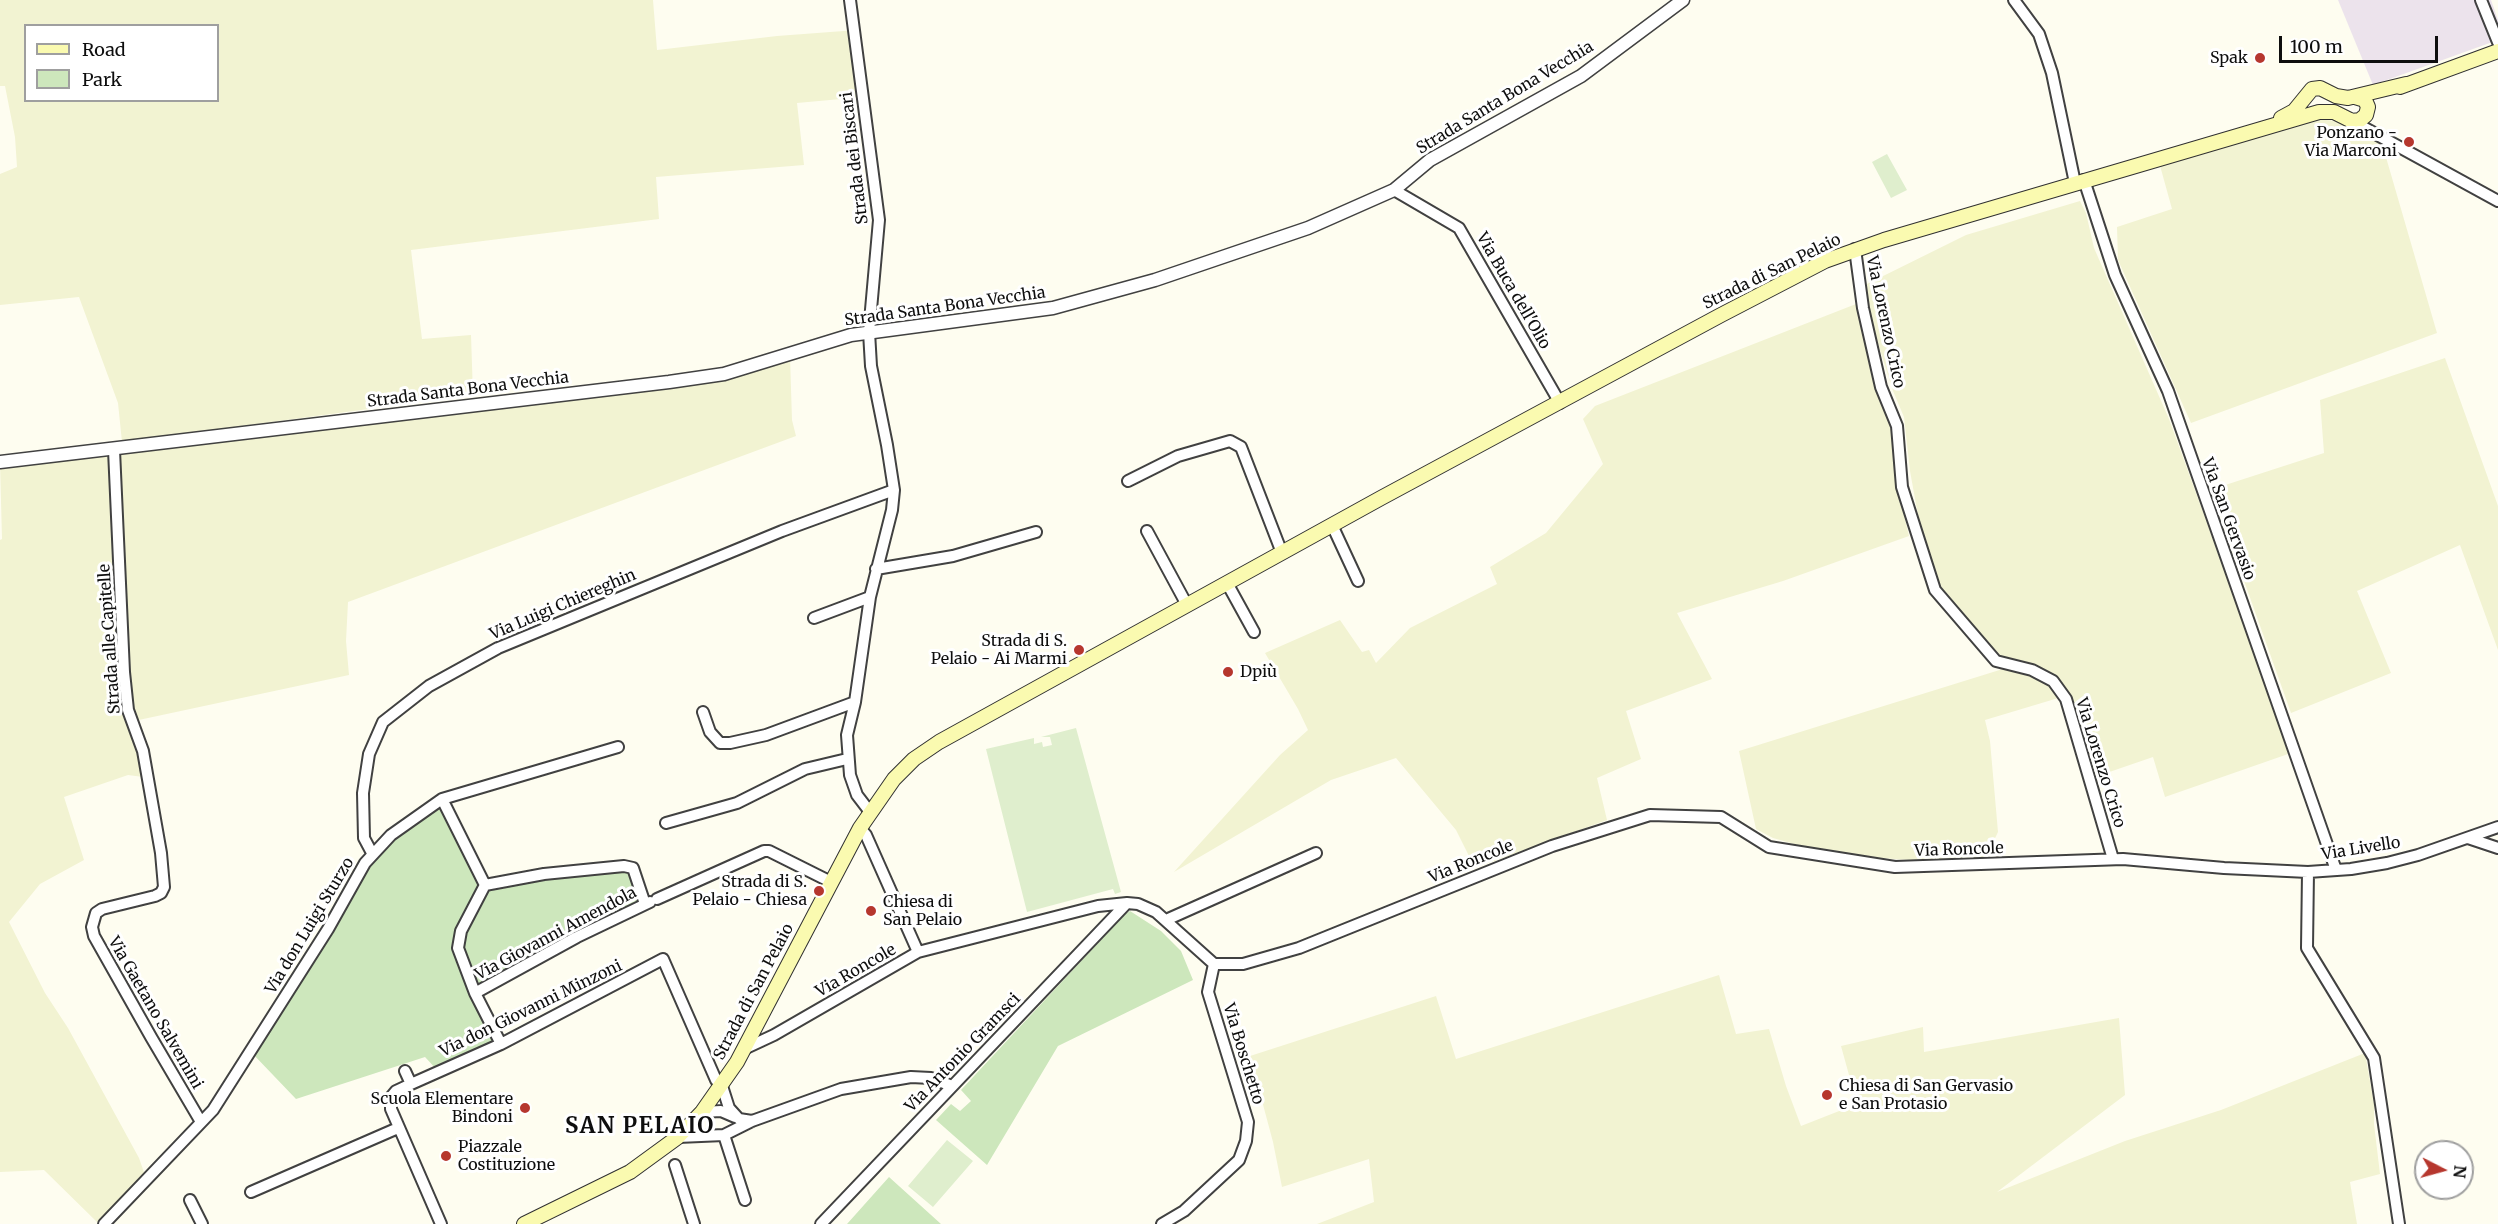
<!DOCTYPE html>
<meta charset="utf-8">
<style>
body{margin:0}
#map{position:relative;width:2498px;height:1224px;overflow:hidden;background:#fefdf0;font-family:Merriweather,serif}
canvas{display:block}
.legend{position:absolute;left:24px;top:24px;width:195px;height:78px;box-sizing:border-box;background:#fff;border:2px solid #9f9f9f;margin:0;padding:8px 10px;list-style:none;font-size:18px;color:#0e0e0e}
.legend li{display:flex;align-items:center;gap:12px;height:30px}
.legend b{width:30px;border:2px solid #9f9f9f}
.north{position:absolute;left:2414px;top:1140px;width:60px;height:60px;box-sizing:border-box;background:#fff;border:2px solid #9f9f9f;border-radius:50%;rotate:96deg;font-size:16px;font-weight:700;line-height:24px;text-align:center;color:#0e0e0e}
.north::after{content:'';display:block;margin:auto;width:21px;height:27px;background:#b6372e;clip-path:polygon(50% 0,100% 100%,50% 72%,0 100%)}
.scale{position:absolute;left:2279px;top:36px;width:159px;height:27px;box-sizing:border-box;border:3px solid #0e0e0e;border-top:0;padding-left:8px;font-size:18px;line-height:21px;white-space:nowrap;color:#0e0e0e;-webkit-text-stroke:4px #fff;paint-order:stroke}
</style>
<div id="map">
<canvas width="2498" height="1224"></canvas>
<ul class="legend">
<li><b style="height:8px;background:#fafab0"></b>Road</li>
<li><b style="height:16px;background:#cde7bc"></b>Park</li>
</ul>
<div class="north">N</div>
<div class="scale">100 m</div>
</div>
<script>
const ctx = document.querySelector('canvas').getContext('2d');
ctx.lineJoin = 'round';
function paint(path, color) {
  ctx.fillStyle = color;
  ctx.fill(path, 'evenodd');
}
function shape(rows) {
  const path = new Path2D();
  for (const r of rows) {
    path.moveTo(r[0], r[1]);
    for (let i = 2; i < r.length; i += 2) path.lineTo(r[i], r[i + 1]);
  }
  return path;
}
function strokePath(path, color, width, dash) {
  ctx.strokeStyle = color;
  ctx.lineWidth = width;
  ctx.lineCap = dash ? 'butt' : 'round';
  ctx.setLineDash(dash || []);
  ctx.stroke(path);
}
function label(font, color, halo, rows, align = 'center') {
  ctx.font = font + ' Merriweather,serif';
  ctx.lineWidth = 6;
  ctx.setLineDash([]);
  ctx.textBaseline = 'middle';
  ctx.strokeStyle = halo;
  ctx.fillStyle = color;
  for (const [text, x, y, turn = 0] of rows) {
    ctx.save();
    ctx.translate(x, y);
    ctx.rotate((+turn || 0) * Math.PI / 180);
    ctx.textAlign = isNaN(turn) ? turn : align;
    if (halo) ctx.strokeText(text, 0, 0);
    ctx.fillText(text, 0, 0);
    ctx.restore();
  }
}
paint(shape([
 [2338,0,2491,0,2498,20,2498,40,2373,85]
]), '#ece3ec');
paint(shape([
 [0,0,653,0,657,50,777,36,857,30,863,97,797,103,804,165,656,177,659,219,411,250,422,339,471,335,473,395,122,442,118,403,79,297,0,305,0,174,17,167,15,137,5,86,0,86],
 [26,26,218,26,218,100,26,100],
 [2315,119,2337,121,2381,140,2437,333,2191,423,2118,260,2117,227,2172,209,2159,162],
 [2080,201,2086,213,2094,248,2169,419,2291,753,2165,797,2153,757,2089,779,2065,696,1985,720,1990,741,1998,832,1985,859,1925,861,1879,858,1798,845,1773,838,1756,829,1739,751,2006,668,1940,590,1919,521,1910,471,1904,417,1893,391,1867,309,1867,284,1966,235],
 [1856,304,1892,422,1898,490,1909,536,1783,581,1677,613,1712,679,1626,711,1641,759,1597,778,1607,820,1475,868,1456,830,1396,758,1331,780,1174,872,1280,755,1308,730,1298,709,1265,653,1340,620,1362,652,1369,650,1376,663,1410,628,1497,584,1490,567,1546,533,1603,464,1583,419,1595,406],
 [790,357,792,420,796,436,348,602,346,641,349,675,134,721,143,777,128,775,64,797,84,860,40,884,9,922,45,993,68,1028,139,1158,146,1178,99,1224,44,1170,0,1172,0,540,2,539,0,463,708,378],
 [2445,358,2498,506,2498,650,2460,545,2357,591,2391,673,2291,713,2226,530,2216,488,2324,453,2320,400],
 [1719,975,1736,1034,1769,1029,1786,1086,1801,1126,1857,1104,1841,1046,1923,1027,1924,1052,2119,1018,2125,1095,1997,1192,2125,1141,2221,1110,2365,1053,2374,1104,2374,1124,2380,1174,2350,1182,2357,1224,1317,1224,1374,1202,1369,1159,1282,1187,1273,1142,1250,1056,1436,996,1456,1059]
]), '#f2f3d2');
paint(shape([
 [442,799,485,885,633,868,645,904,477,993,501,1044,438,1071,425,1057,296,1099,251,1052,365,863],
 [1130,911,1161,931,1181,951,1193,980,1058,1046,987,1165,936,1120,951,1104,960,1111,971,1101,961,1090,1125,914],
 [889,1177,941,1224,847,1224]
]), '#cde7bc');
paint(shape([
 [1887,154,1907,190,1891,198,1872,162],
 [1076,728,1121,892,1115,894,1113,889,1027,912,986,749,1034,738,1034,744,1042,742,1043,747,1052,745,1050,737,1041,737],
 [947,1140,973,1161,933,1207,908,1186]
]), '#dfeecd');
const minor = shape([
 [850,0,879,220,869,332,871,366,887,445,894,490,892,510,870,597,855,702,847,735,850,775,857,795,870,812],
 [2014,0,2039,34,2052,73,2075,183],
 [2481,0,2498,42],
 [2352,121,2498,201],
 [2084,180,2115,275,2168,391,2336,870],
 [1394,190,1459,228,1560,403],
 [1855,249,1863,308,1881,387,1897,426,1902,487,1935,590,1996,661,2032,670,2053,681,2066,699,2113,859],
 [114,450,124,672,128,710,143,751,161,853,164,887,161,893,155,896,102,909,96,913,92,927,94,936,151,1037,201,1122],
 [1128,481,1178,456,1230,441,1241,447,1282,553],
 [1332,525,1358,581],
 [1147,531,1187,605],
 [876,569,953,556,1036,532],
 [1227,583,1254,632],
 [814,618,870,597],
 [703,712,710,732,720,743,730,743,766,735,855,702],
 [442,799,485,885,461,931,458,948,475,993,501,1044],
 [666,823,737,803,805,769,847,759],
 [860,828,866,835,918,952],
 [2468,838,2498,848],
 [372,853,364,838,363,793,369,754,383,722,429,686,498,648,782,531,894,490],
 [2308,872,2307,948,2374,1058,2399,1224],
 [485,885,544,874,624,866,633,868,645,904],
 [657,899,764,851,769,851,831,882],
 [1166,920,1316,853],
 [475,993,577,937,650,902],
 [744,1049,774,1035,918,952,1098,906,1127,903,1138,904,1156,912,1214,964,1243,964,1299,948,1552,846,1650,815,1721,817,1769,847,1895,867,2123,859,2224,868,2308,872,2351,869,2387,863,2418,855,2498,827],
 [405,1071,411,1084,396,1091,391,1097,391,1109,441,1224],
 [411,1084,501,1044,663,959,716,1080,722,1086,729,1108,739,1119,752,1121],
 [702,1112,721,1111,735,1117],
 [724,1135,745,1200],
 [678,1137,724,1135,752,1121,841,1089,911,1077,931,1078,952,1086],
 [675,1165,694,1224],
 [251,1192,398,1128],
 [190,1200,202,1224],
 [104,1224,213,1110,328,929,365,863,391,835,442,799,618,747],
 [821,1224,1127,903],
 [1162,1224,1184,1211,1239,1160,1246,1141,1248,1122,1208,992,1214,964]
]);
const tertiary = shape([
 [0,462,669,382,724,374,851,335,1053,308,1155,280,1308,228,1394,190,1430,160,1581,76,1683,0]
]);
const secondary = shape([
 [2400,87,2498,51],
 [2281,118,2294,111,2312,89,2320,88,2336,96,2348,98,2406,84],
 [524,1224,630,1172,678,1137,702,1112,737,1062,860,828,894,779,914,759,939,742,1381,498,1721,315,1825,261,1884,240,2319,112,2334,112,2352,121,2360,120,2366,115,2368,107,2365,100,2355,97]
]);
strokePath(minor, '#414141', 14);
strokePath(tertiary, '#414141', 15);
strokePath(secondary, '#303030', 16);
strokePath(minor, '#fff', 10);
strokePath(tertiary, '#fff', 12);
strokePath(secondary, '#fafab0', 14);
for (const [x, y, r, color] of [
 [2260,58,6,"#b6372e"],
 [2409,142,6,"#b6372e"],
 [1079,650,6,"#b6372e"],
 [1228,672,6,"#b6372e"],
 [819,891,6,"#b6372e"],
 [871,911,6,"#b6372e"],
 [1827,1095,6,"#b6372e"],
 [525,1108,6,"#b6372e"],
 [446,1156,6,"#b6372e"]
]) {
  const dot = new Path2D();
  dot.arc(x, y, r, 0, 2 * Math.PI);
  ctx.fillStyle = color;
  ctx.fill(dot);
  strokePath(dot, '#fff', 2);
}
label('16px', '#0e0e0e', '#fff', [
 ["Spak",2248,58],
 ["Ponzano -",2397,133],
 ["Via Marconi",2397,151],
 ["Strada di S.",1067,641],
 ["Pelaio - Ai Marmi",1067,659],
 ["Dpiù",1240,672,"left"],
 ["Strada di S.",807,882],
 ["Pelaio - Chiesa",807,900],
 ["Chiesa di",883,902,"left"],
 ["San Pelaio",883,920,"left"],
 ["Chiesa di San Gervasio",1839,1086,"left"],
 ["e San Protasio",1839,1104,"left"],
 ["Scuola Elementare",513,1099],
 ["Bindoni",513,1117],
 ["Piazzale",458,1147,"left"],
 ["Costituzione",458,1165,"left"]
], 'right');
label('16px', '#0e0e0e', '#fff', [
 ["Strada Santa Bona Vecchia",1505,98,-31],
 ["Strada dei Biscari",855,158,-97],
 ["Strada di San Pelaio",1772,272,-26],
 ["Via Buca dell'Olio",1513,291,60],
 ["Strada Santa Bona Vecchia",945,307,-8],
 ["Via Lorenzo Crico",1885,322,78],
 ["Strada Santa Bona Vecchia",468,390,-7],
 ["Via San Gervasio",2228,519,70],
 ["Via Luigi Chiereghin",563,605,-23],
 ["Strada alle Capitelle",110,639,-94],
 ["Via Lorenzo Crico",2100,763,73],
 ["Via Livello",2361,849,-9],
 ["Via Roncole",1959,850,-2],
 ["Via Roncole",1471,862,-22],
 ["Via don Luigi Sturzo",310,926,-59],
 ["Via Giovanni Amendola",556,934,-28],
 ["Via Roncole",856,971,-30],
 ["Strada di San Pelaio",754,992,-62],
 ["Via don Giovanni Minzoni",531,1009,-26],
 ["Via Gaetano Salvemini",155,1013,60],
 ["Via Antonio Gramsci",963,1053,-46],
 ["Via Boschetto",1243,1054,73]
]);
ctx.letterSpacing = '1.5px';
label('bold 22px', '#0e0e0e', '#fff', [
 ["SAN PELAIO",640,1127]
]);
ctx.letterSpacing = '0px';
</script>
